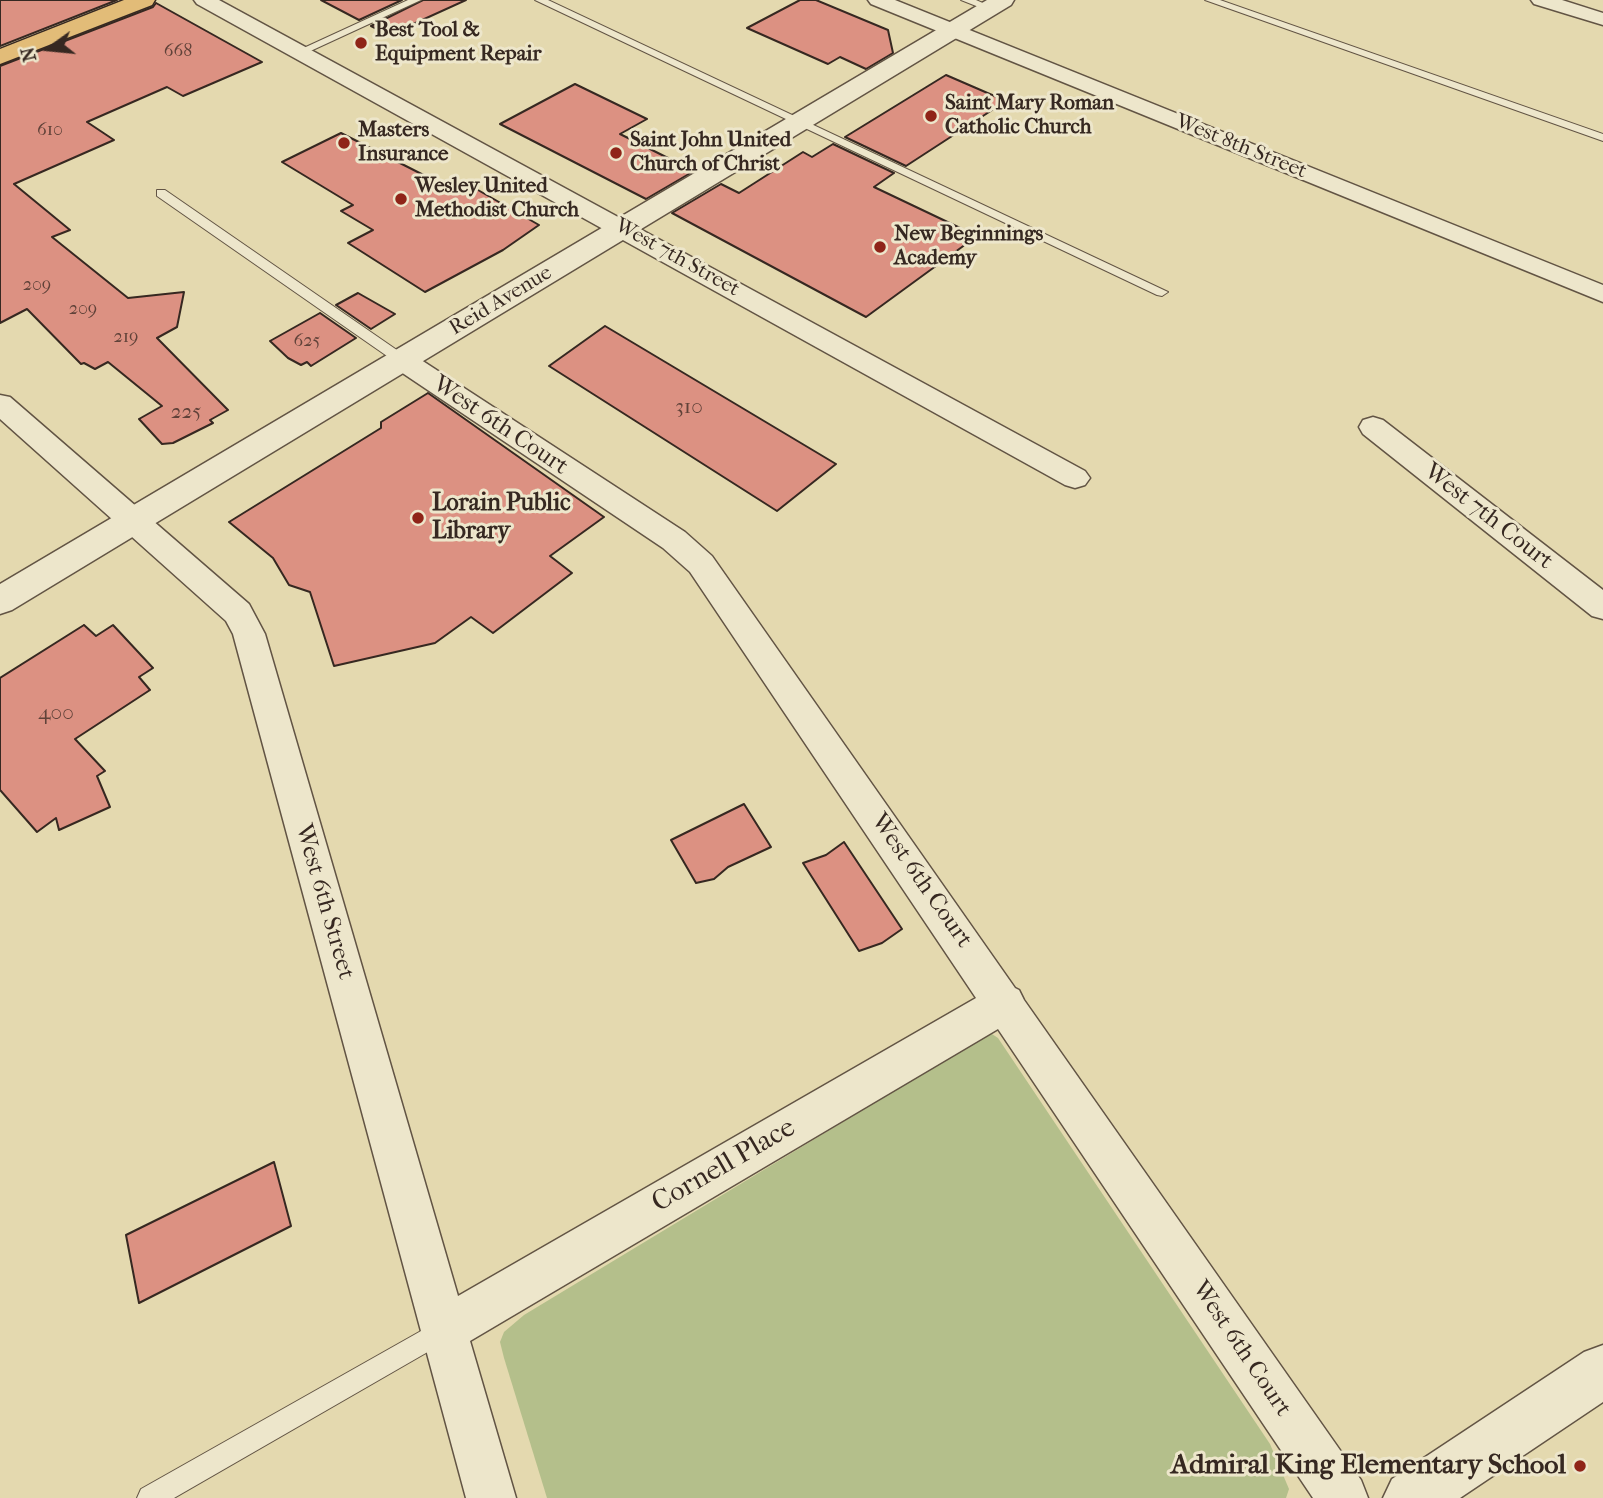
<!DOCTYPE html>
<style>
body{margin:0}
#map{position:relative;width:1603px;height:1498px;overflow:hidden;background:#e4d9af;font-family:"IM FELL French Canon",serif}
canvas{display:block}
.north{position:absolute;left:14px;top:14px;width:70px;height:70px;-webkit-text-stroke:5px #ede6cb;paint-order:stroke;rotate:255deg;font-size:19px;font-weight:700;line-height:28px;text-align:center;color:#362821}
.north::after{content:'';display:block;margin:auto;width:24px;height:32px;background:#362821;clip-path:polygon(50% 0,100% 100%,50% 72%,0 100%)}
</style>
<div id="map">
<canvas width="1603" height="1498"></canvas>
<div class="north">N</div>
</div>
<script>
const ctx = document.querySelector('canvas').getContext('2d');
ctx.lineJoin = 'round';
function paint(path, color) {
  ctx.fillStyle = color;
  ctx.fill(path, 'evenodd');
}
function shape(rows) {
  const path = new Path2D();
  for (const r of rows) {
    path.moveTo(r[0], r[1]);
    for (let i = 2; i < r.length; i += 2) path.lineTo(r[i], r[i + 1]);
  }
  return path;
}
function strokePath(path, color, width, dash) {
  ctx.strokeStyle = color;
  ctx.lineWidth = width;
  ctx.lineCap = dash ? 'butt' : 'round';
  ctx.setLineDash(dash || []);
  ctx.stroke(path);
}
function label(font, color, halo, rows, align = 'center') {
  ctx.font = font + ' "IM FELL French Canon",serif';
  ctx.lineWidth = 6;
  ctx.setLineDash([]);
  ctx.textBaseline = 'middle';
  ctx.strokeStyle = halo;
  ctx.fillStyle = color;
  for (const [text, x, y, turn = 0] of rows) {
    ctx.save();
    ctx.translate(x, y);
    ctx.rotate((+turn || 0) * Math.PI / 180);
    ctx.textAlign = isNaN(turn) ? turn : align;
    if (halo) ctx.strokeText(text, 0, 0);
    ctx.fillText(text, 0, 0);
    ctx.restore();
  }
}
paint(shape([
 [992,1034,998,1038,1270,1444,1289,1489,1286,1498,547,1498,504,1358,500,1342,504,1332,524,1315,975,1042]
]), '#b4bf8b');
const building = shape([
 [0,0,117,0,0,46,0,0],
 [321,0,402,0,359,20,321,0],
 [423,0,466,0,389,35,371,26,423,0],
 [800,0,816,0,888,30,893,53,866,69,840,57,828,64,747,28,800,0],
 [156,3,262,62,183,96,167,87,87,122,114,140,14,184,70,230,52,237,128,298,184,292,177,327,157,338,228,410,210,420,213,423,173,443,162,444,139,419,162,406,108,362,95,369,84,363,81,364,27,309,0,323,0,66,153,7,156,3],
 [946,75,1006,101,906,166,845,137,946,75],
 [575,84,647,119,620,134,694,171,646,199,500,124,575,84],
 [341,133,451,189,464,182,539,225,503,250,425,292,348,243,373,230,341,211,353,205,282,162,341,133],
 [833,144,894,173,874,187,977,236,866,317,672,213,721,184,739,193,803,152,812,157,833,144],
 [358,293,395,314,371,329,336,305,358,293],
 [320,313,356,338,311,366,307,362,301,365,288,358,270,341,320,313],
 [605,326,836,464,777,511,549,366,605,326],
 [428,393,604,517,550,556,572,573,493,633,471,617,435,643,334,666,310,592,289,585,273,558,229,522,381,428,381,422,428,393],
 [84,625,96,636,113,625,153,668,139,677,150,690,75,739,105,771,97,776,110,807,59,830,56,818,37,832,0,790,0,678,84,625],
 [744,804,771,847,728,867,714,879,696,883,671,840,744,804],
 [844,842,902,929,882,943,859,951,803,863,826,855,844,842],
 [274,1162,291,1226,139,1303,126,1235,274,1162]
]);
paint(building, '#dc9182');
strokePath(building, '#362821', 2);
const service = shape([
 [408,0,421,0,304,54,295,52,408,0],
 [535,0,548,0,1168,292,1162,296,1157,295,535,0],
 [961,0,976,0,994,8,989,11,961,0],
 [1205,0,1220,0,1603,134,1603,141,1205,0],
 [157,190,165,190,407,357,407,363,397,363,157,196,157,190],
 [444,1318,452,1322,456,1330,452,1338,174,1498,137,1498,141,1489,444,1318]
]);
const minor = shape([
 [194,0,219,0,1085,471,1090,478,1085,485,1075,488,1065,485,197,4,194,0],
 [868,0,895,0,1603,285,1603,302,871,4,868,0],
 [1531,0,1562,0,1603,13,1603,25,1534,4,1531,0],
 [402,351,412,354,685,532,712,556,1015,988,1019,990,1024,1000,1361,1480,1368,1498,1313,1498,998,1029,470,1341,516,1498,466,1498,233,634,226,621,0,419,0,395,10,397,249,604,265,634,458,1296,976,998,690,572,663,548,392,366,388,360,392,354,402,351],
 [1373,417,1383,420,1603,590,1603,619,1592,616,1363,434,1359,427,1363,420,1373,417]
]);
const tertiary = shape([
 [987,0,1014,0,1011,5,12,610,0,614,0,584,987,0],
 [1603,1345,1603,1402,1460,1498,1383,1498,1392,1479,1584,1352,1603,1345]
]);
const primary = shape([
 [124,0,155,0,152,5,0,64,0,49,124,0]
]);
strokePath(service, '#625444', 2);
strokePath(minor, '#625444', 3);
strokePath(tertiary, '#625444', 3);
strokePath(primary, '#362821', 3);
paint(service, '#ede6cb');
paint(minor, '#ede6cb');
paint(tertiary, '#ede6cb');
paint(primary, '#e2bc78');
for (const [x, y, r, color] of [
 [361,43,7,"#8f2418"],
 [931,116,7,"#8f2418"],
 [344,143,7,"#8f2418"],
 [616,153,7,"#8f2418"],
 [401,199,7,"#8f2418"],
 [880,247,7,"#8f2418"],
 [418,518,7,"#8f2418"],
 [1580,1466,7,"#8f2418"]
]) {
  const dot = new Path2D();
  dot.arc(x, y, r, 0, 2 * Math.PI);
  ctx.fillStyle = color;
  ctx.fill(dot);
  strokePath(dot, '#ede6cb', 2.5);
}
label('18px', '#604239', null, [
 ["668",178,52],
 ["610",50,131],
 ["209",37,286],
 ["209",83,310],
 ["219",126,338],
 ["625",307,342]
]);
label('bold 21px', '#362821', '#ede6cb', [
 ["Best Tool &",375,31],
 ["Equipment Repair",375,55],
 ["Saint Mary Roman",945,104],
 ["Catholic Church",945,128],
 ["Masters",358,131],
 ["Insurance",358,155],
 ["Saint John United",630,141],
 ["Church of Christ",630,165],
 ["Wesley United",415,187],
 ["Methodist Church",415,211],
 ["New Beginnings",894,235],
 ["Academy",894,259]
], 'left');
label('21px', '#362821', '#ede6cb', [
 ["West 8th Street",1241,147,22],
 ["West 7th Street",677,258,29],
 ["Reid Avenue",501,301,-31]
]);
label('21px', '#604239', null, [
 ["310",689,408],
 ["225",186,413],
 ["400",56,714]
]);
label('24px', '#362821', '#ede6cb', [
 ["West 6th Court",500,426,34],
 ["West 7th Court",1488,517,38],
 ["West 6th Court",921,881,55],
 ["West 6th Street",324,902,74],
 ["West 6th Court",1241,1349,56]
]);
label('bold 24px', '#362821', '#ede6cb', [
 ["Lorain Public",432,504],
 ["Library",432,532]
], 'left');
label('28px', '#362821', '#ede6cb', [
 ["Cornell Place",724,1166,-30]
]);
label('bold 28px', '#362821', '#ede6cb', [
 ["Admiral King Elementary School",1566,1466]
], 'right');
</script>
